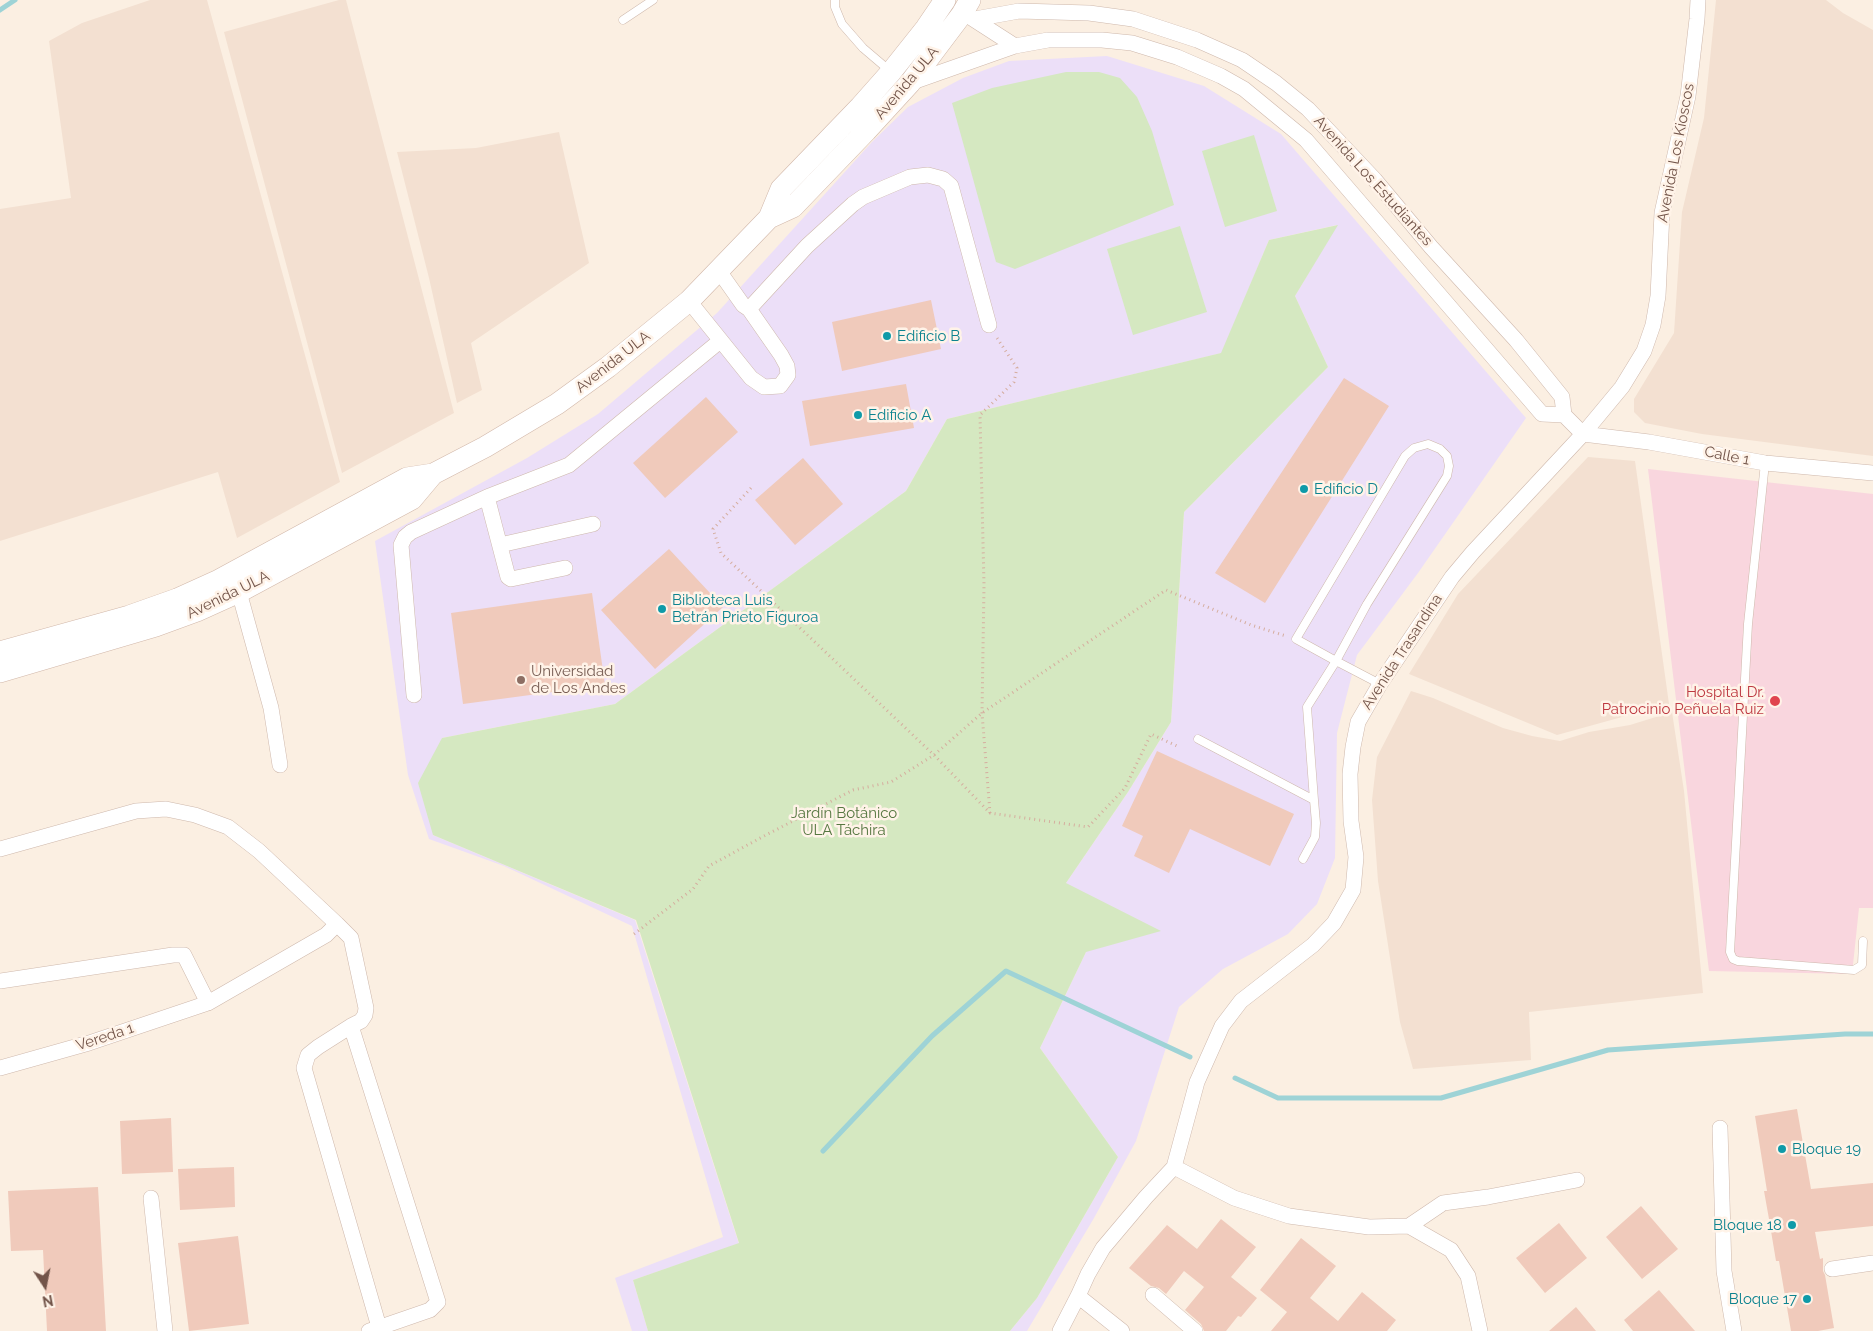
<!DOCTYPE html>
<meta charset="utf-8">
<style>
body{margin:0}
#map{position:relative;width:1873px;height:1331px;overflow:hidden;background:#fbefe2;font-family:Raleway,sans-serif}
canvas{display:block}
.north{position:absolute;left:20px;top:1261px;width:50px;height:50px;-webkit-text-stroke:4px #fff3e8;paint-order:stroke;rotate:169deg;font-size:14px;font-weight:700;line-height:20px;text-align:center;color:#725449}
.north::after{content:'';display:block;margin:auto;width:18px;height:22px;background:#725449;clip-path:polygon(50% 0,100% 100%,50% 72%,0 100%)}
</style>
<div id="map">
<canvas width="1873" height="1331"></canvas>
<div class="north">N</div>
</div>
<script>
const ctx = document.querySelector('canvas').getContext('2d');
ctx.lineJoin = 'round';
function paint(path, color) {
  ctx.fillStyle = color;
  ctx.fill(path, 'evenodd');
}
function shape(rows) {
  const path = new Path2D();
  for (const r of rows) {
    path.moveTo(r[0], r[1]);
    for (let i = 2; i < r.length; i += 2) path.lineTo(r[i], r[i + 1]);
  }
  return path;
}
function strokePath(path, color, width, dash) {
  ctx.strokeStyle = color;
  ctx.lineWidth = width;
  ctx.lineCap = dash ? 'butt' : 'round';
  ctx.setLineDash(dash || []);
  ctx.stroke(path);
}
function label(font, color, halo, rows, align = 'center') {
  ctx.font = font + ' Raleway,sans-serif';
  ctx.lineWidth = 5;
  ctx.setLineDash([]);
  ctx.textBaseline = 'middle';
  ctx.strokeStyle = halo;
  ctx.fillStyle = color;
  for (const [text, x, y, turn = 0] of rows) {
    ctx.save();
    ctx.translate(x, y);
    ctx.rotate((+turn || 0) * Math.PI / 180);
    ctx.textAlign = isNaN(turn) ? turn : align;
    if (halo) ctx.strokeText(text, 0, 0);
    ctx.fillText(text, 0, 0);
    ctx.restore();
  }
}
paint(shape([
 [150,0,207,0,340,482,237,538,218,472,0,541,0,209,71,198,49,41,82,23],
 [339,0,346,0,454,413,342,473,224,32],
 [1716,0,1826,0,1843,13,1873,30,1873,456,1702,434,1645,423,1634,412,1634,399,1674,333,1682,212,1704,118],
 [559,132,589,263,471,343,482,390,457,403,429,278,397,152,476,148],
 [1588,457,1635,461,1669,704,1557,735,1409,674,1458,594],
 [1411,691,1433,698,1503,728,1532,736,1560,741,1589,732,1630,725,1672,712,1684,791,1703,993,1529,1012,1531,1060,1413,1069,1400,1022,1378,881,1372,800,1377,757]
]), '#f3e0d1');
paint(shape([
 [1107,56,1204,86,1281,134,1526,418,1418,573,1357,655,1337,733,1335,858,1317,904,1288,934,1223,969,1179,1007,1136,1141,1094,1218,1027,1331,1010,1331,1037,1298,1118,1157,1040,1048,1086,952,1066,883,1128,792,1171,722,1184,512,1328,367,1295,296,1337,225,1269,240,1222,353,947,419,906,491,615,704,442,738,433,835,635,920,739,1244,633,1280,648,1331,632,1331,615,1278,723,1237,632,926,504,866,429,839,408,775,375,541,527,458,598,414,717,313,872,142,908,107,963,78,1009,61]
]), '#ecdff8');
paint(shape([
 [1648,469,1873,494,1873,908,1859,908,1852,974,1709,971]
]), '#f9d6de');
paint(shape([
 [1066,72,1099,72,1120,78,1137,97,1152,131,1174,205,1015,269,996,262,952,103,992,88],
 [1254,135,1277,211,1225,227,1202,151],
 [1338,225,1295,296,1328,367,1184,512,1171,722,1128,792,1066,883,1161,931,1086,952,1040,1048,1118,1157,1037,1298,1010,1331,648,1331,633,1280,739,1243,636,920,433,835,418,783,442,738,615,704,906,491,947,419,1221,353,1269,240],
 [1180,226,1207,312,1133,335,1107,249]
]), '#d5e8c1');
strokePath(shape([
 [0,10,15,0],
 [1235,1078,1278,1098,1441,1098,1608,1050,1845,1034,1873,1034],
 [823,1151,932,1036,1006,971,1190,1057]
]), '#9ed3d6', 5);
paint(shape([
 [931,300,941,349,842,371,832,322],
 [1344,378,1389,406,1265,603,1215,573],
 [906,384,914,428,810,446,802,401],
 [706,397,738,432,665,498,633,463],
 [803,458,843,504,795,545,755,500],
 [669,549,723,607,655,669,601,610],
 [592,593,605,685,463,704,451,613],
 [1157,751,1294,814,1270,866,1190,829,1169,873,1134,856,1143,836,1122,826],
 [1797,1109,1811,1189,1873,1183,1873,1226,1815,1232,1820,1259,1823,1258,1823,1271,1825,1275,1834,1328,1818,1331,1791,1331,1779,1261,1776,1261,1769,1219,1764,1191,1767,1191,1755,1116],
 [171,1118,173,1172,122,1174,120,1121],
 [234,1167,235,1207,180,1210,178,1169],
 [98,1187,106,1331,47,1331,43,1250,11,1251,8,1191],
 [1641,1206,1678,1249,1642,1279,1606,1237],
 [1221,1219,1256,1247,1231,1277,1257,1298,1241,1317,1238,1316,1226,1331,1204,1331,1201,1324,1185,1310,1204,1287,1184,1271,1166,1294,1159,1288,1151,1286,1129,1268,1167,1225,1197,1249],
 [1559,1223,1587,1258,1545,1293,1516,1258],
 [238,1236,249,1324,189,1331,178,1243],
 [1301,1238,1336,1266,1310,1298,1338,1321,1362,1292,1396,1320,1387,1331,1271,1331,1287,1312,1260,1290],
 [1659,1290,1695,1331,1633,1331,1624,1320],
 [1576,1307,1596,1331,1549,1331]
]), '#f0cabb');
const lane = shape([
 [835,0,835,7,842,24,863,48,890,71],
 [623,20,653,0],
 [1765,463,1748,624,1730,952,1733,959,1738,961,1854,970,1862,965,1863,941],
 [1198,739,1314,800,1307,707,1336,661,1367,604,1447,476,1449,466,1447,456,1440,449,1428,444,1414,448,1405,456,1296,639,1336,661,1380,684],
 [1303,859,1315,837,1316,823,1314,800]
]);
const street = shape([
 [970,17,1015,46],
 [975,19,1019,11,1089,13,1133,19,1197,40,1242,60,1276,83,1308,109,1375,180,1431,247,1516,340,1562,397,1564,415,1583,434],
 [910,83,1015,46,1048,40,1102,40,1132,43,1177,57,1221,76,1244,89,1306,140,1542,414,1564,415],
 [689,301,751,378,764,387,780,386,788,375,787,366,781,355,749,309,743,305,719,271],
 [749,309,807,246,853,204,863,197,910,177,928,175,943,179,951,186,989,325],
 [1583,434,1649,442,1765,463,1873,473],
 [487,497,508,577,511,579,565,568],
 [500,545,593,524],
 [239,592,271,708,280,765],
 [414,695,401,545,405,537,411,532,487,497,569,465,720,341],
 [0,849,136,811,166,809,195,815,228,827,259,851,337,924,326,935,208,1003,89,1043,0,1068],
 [337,924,351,938,366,1008,365,1015,361,1021,351,1026,438,1302,430,1310,369,1331],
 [0,981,173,955,184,955,208,1003],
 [351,1026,318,1047,308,1055,304,1068,379,1327],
 [1720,1128,1724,1271,1734,1331],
 [1174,1167,1234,1198,1289,1216,1369,1227,1409,1226,1451,1250,1468,1276,1480,1331],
 [151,1198,165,1331],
 [1409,1226,1443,1203,1488,1197,1577,1180],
 [1832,1269,1873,1263],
 [1153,1295,1195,1331],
 [1078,1296,1122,1331],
 [1060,1331,1078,1296,1088,1274,1103,1248,1146,1197,1174,1167,1197,1082,1222,1026,1241,1001,1313,945,1334,923,1353,890,1356,857,1351,821,1350,774,1353,747,1358,722,1380,684,1452,577,1473,552,1583,434,1622,387,1644,351,1653,325,1658,296,1662,213,1688,96,1697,19,1698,0]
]);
const secondary = shape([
 [769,218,781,189,860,107,891,72,926,28,945,0],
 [0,652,129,616,177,599,219,580,407,478,433,474,485,447,557,404,608,367,689,301,769,218,793,207,866,131,910,83,962,14,970,0],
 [0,672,156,626,197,611,239,592,412,499,433,474]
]);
strokePath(lane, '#ceb8ac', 9);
strokePath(street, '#ceb8ac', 16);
strokePath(secondary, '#d1b7a9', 22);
strokePath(shape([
 [751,488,713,529,721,553,934,755,990,813,1088,827,1125,788,1151,734,1177,746],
 [990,813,982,713,984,585,980,415,1014,382,1017,368,997,338],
 [634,934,693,889,709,866,764,836,853,790,891,782,934,755,982,713,1166,590,1251,625,1286,636]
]), '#d5ad9e', 3, [1, 4]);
strokePath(lane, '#fff', 8);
strokePath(street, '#fff', 15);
strokePath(secondary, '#fff', 21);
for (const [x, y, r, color] of [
 [887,336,5,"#0f9aa8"],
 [858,415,5,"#0f9aa8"],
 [1304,489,5,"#0f9aa8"],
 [662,609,5,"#0f9aa8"],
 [521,680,5,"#8d6e63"],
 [1775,701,6,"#e0444e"],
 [1782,1149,5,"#0f9aa8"],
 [1792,1225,5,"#0f9aa8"],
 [1807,1299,5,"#0f9aa8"]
]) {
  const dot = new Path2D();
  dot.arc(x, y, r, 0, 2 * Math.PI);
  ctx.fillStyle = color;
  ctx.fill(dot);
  strokePath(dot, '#fff3e8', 2);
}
label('15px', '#725449', '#fff3e8', [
 ["Avenida ULA",907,83,-50],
 ["Avenida Los Kioscos",1676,153,-79],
 ["Avenida Los Estudiantes",1373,181,48],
 ["Avenida ULA",613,362,-38],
 ["Calle 1",1727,456,11],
 ["Avenida ULA",228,595,-26],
 ["Avenida Trasandina",1402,652,-57],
 ["Vereda 1",105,1037,-18]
]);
label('15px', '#0d838f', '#fff3e8', [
 ["Edificio B",897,336],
 ["Edificio A",868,415],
 ["Edificio D",1314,489],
 ["Biblioteca Luis",672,600],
 ["Betrán Prieto Figuroa",672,617],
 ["Bloque 19",1792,1149],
 ["Bloque 18",1782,1225,"right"],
 ["Bloque 17",1797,1299,"right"]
], 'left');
label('15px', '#785e54', '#fff3e8', [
 ["Universidad",531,671],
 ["de Los Andes",531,688]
], 'left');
label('15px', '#be3a42', '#fff3e8', [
 ["Hospital Dr.",1764,692],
 ["Patrocinio Peñuela Ruiz",1764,709]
], 'right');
label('15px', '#577842', '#fff3e8', [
 ["Jardín Botánico",844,813],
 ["ULA Táchira",844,830]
]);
</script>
